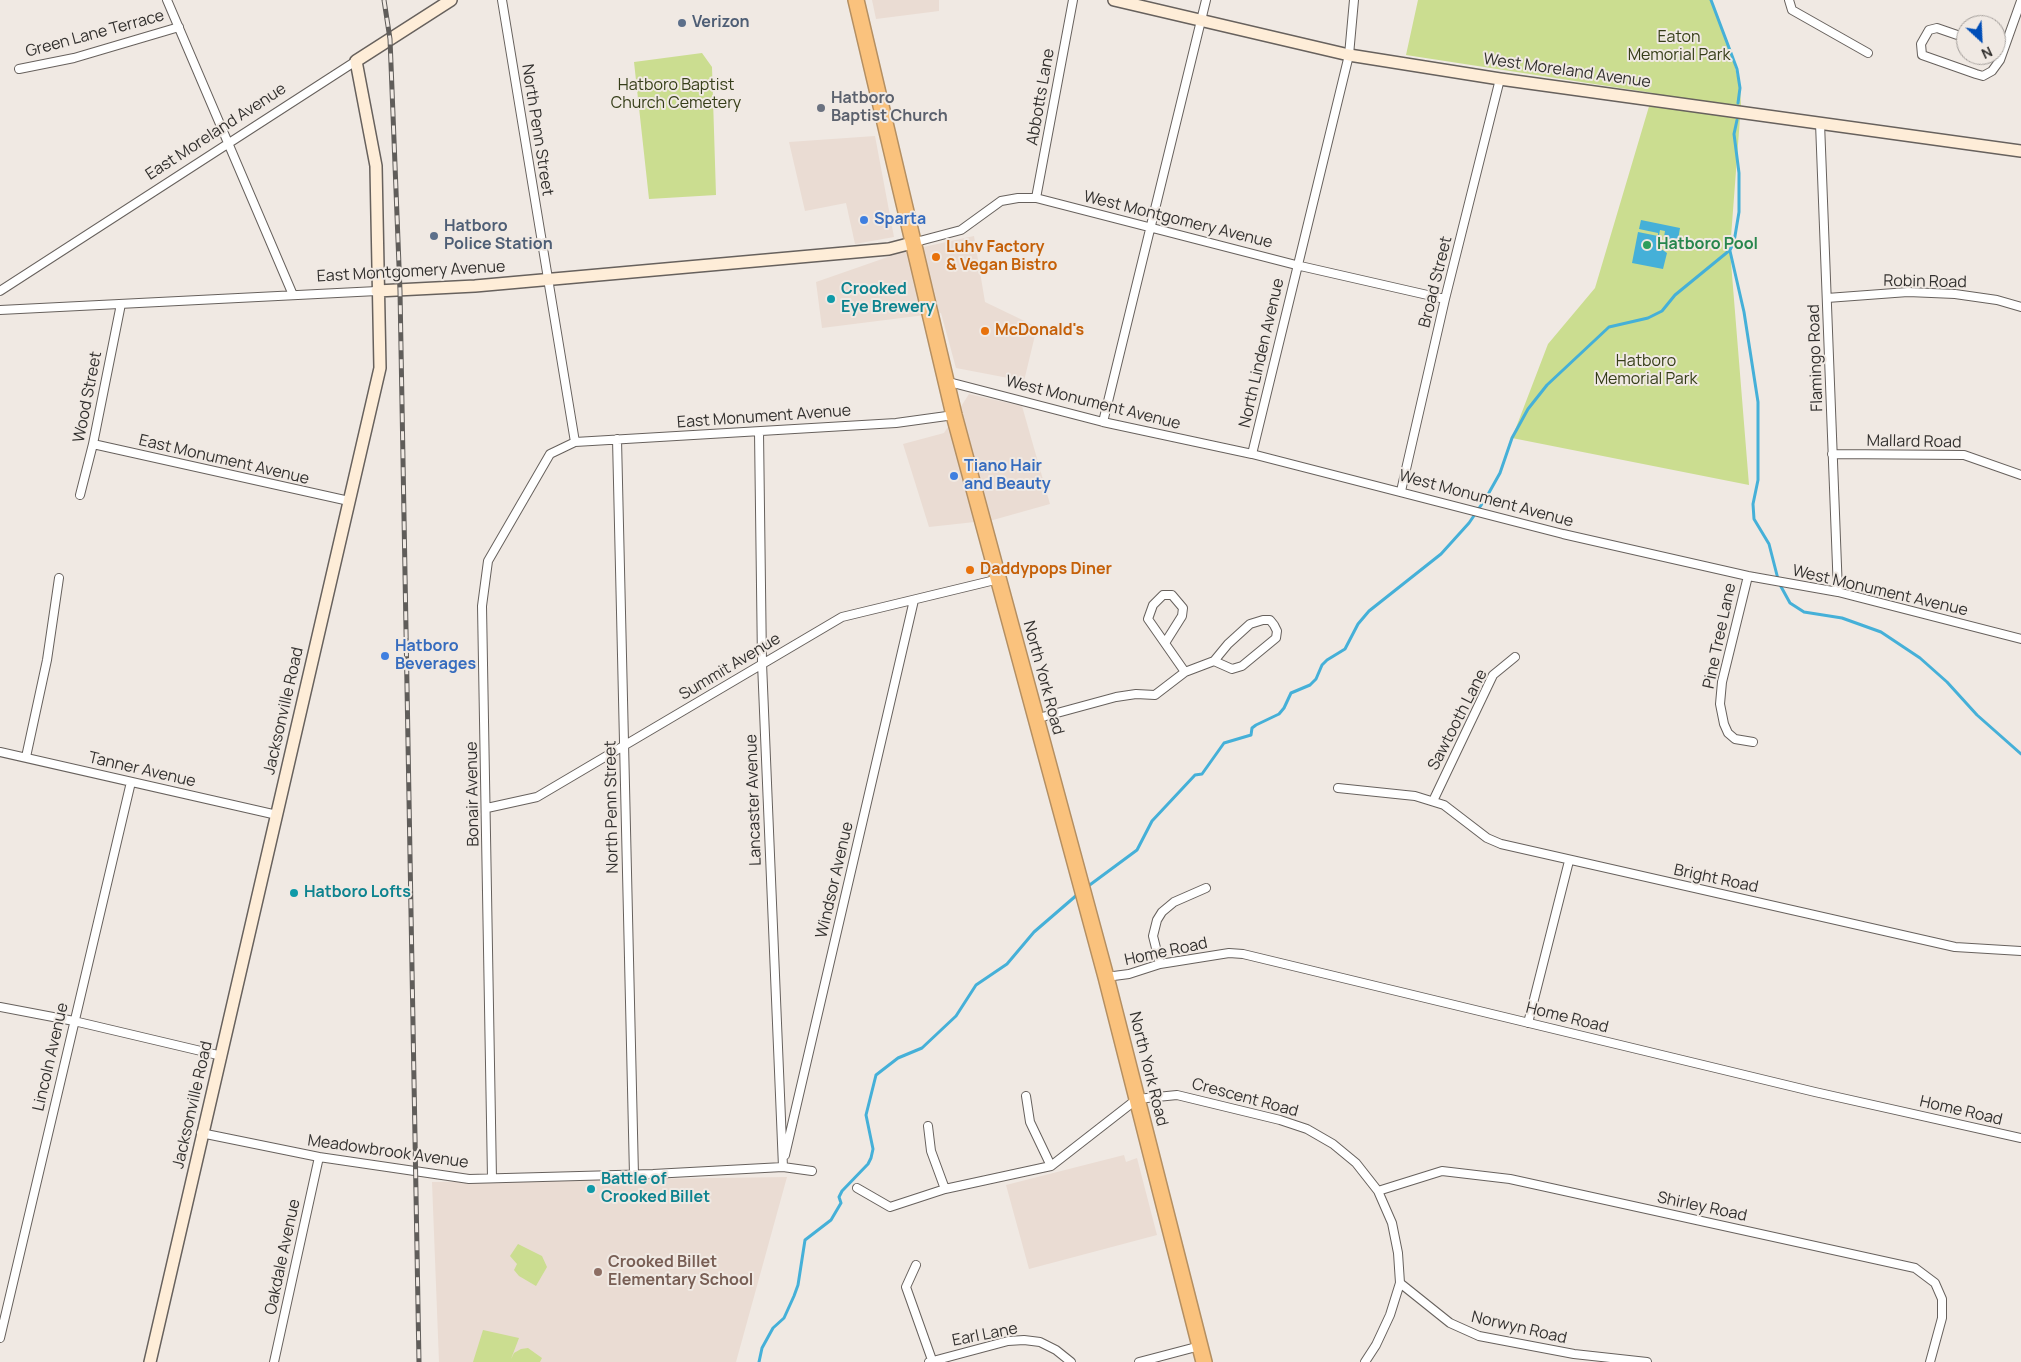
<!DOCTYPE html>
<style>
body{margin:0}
#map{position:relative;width:2021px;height:1362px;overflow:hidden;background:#f0e9e3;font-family:Manrope,sans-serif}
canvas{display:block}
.north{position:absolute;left:1956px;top:15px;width:50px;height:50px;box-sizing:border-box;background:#f0e9e3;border:1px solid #a49f9b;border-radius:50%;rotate:155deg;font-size:14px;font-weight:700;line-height:20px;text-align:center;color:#33312f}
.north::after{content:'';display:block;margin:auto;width:18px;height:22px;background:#004eb8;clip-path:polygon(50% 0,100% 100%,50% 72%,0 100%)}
</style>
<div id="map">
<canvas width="2021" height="1362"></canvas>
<div class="north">N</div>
</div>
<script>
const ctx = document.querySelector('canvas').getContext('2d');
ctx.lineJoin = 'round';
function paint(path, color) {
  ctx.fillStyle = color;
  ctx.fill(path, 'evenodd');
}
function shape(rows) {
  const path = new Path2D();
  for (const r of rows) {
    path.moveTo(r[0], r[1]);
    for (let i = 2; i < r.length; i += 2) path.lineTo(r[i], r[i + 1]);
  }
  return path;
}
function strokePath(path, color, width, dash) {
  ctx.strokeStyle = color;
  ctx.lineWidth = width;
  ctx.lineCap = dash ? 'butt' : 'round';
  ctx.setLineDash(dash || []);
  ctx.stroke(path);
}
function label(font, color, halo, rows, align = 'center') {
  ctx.font = font + ' Manrope,sans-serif';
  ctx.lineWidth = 4;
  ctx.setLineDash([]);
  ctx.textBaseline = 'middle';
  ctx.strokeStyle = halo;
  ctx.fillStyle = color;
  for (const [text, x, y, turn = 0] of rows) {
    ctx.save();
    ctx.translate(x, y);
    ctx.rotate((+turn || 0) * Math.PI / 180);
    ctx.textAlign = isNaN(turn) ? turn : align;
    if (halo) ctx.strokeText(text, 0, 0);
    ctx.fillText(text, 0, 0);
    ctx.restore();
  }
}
paint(shape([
 [872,0,939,0,939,11,876,19],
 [875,136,894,237,855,244,846,203,805,211,789,142],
 [974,236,985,302,1037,327,1024,381,956,368,941,313,822,328,816,282,905,251],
 [969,394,1022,406,1050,504,993,520,929,527,903,444,944,433],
 [1124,1155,1126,1162,1137,1158,1157,1235,1029,1269,1006,1185],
 [787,1177,736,1362,439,1362,432,1182]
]), '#eadcd3');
paint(shape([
 [1418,0,1711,0,1730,47,1740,88,1741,105,1730,250,1749,485,1512,438,1548,344,1595,288,1653,93,1406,55],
 [702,53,712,67,716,195,649,199,634,62],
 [518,1244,542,1256,547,1267,536,1286,519,1276,514,1270,517,1264,510,1256],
 [483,1330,519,1338,511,1359,514,1353,521,1349,528,1348,542,1358,540,1362,473,1362]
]), '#cbdd90');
paint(shape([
 [1641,220,1680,228,1677,246,1668,244,1664,237,1665,231,1660,230,1657,246,1667,253,1663,269,1632,263,1638,232,1658,236,1658,233,1639,229]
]), '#45b0d8');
strokePath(shape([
 [1711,0,1737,69,1740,88,1738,103],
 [1730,251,1744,312,1758,402,1758,480,1753,504,1754,519,1769,544,1779,583,1790,603,1804,612,1842,618,1881,632,1920,658,1947,682,1977,715,2021,754],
 [1087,887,1137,850,1152,821,1195,775,1202,774,1224,743,1251,735,1252,728,1256,725,1279,714,1284,708,1291,693,1310,685,1316,679,1322,665,1327,660,1345,649,1358,624,1369,611,1441,554,1469,523,1486,498,1500,473,1512,438,1528,409,1547,385,1609,327,1648,318,1662,311,1675,295,1730,250,1734,242,1739,212,1739,173,1734,134,1737,120],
 [759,1362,762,1348,773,1328,784,1318,794,1296,798,1285,805,1240,831,1220,841,1203,839,1197,842,1191,868,1164,871,1158,873,1149,866,1115,876,1075,898,1058,922,1048,956,1016,976,985,1007,964,1034,932,1078,894]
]), '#45b0d8', 3);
const street = shape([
 [167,0,293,295],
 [502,0,575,442],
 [1789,0,1792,10,1868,53],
 [1966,38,1937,28,1929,30,1921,44,1922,55,1976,74,1983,76,1992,71,2000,60,2021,1],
 [19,69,74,58,179,27],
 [1820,123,1838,592],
 [1036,198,1073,0],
 [912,243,961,230,1001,201,1018,198,1036,198,1296,265,1445,299],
 [0,291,356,61],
 [1827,298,1908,292,1955,294,1997,300,2021,307],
 [0,310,377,291],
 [945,381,1103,422,1252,454,1563,534,1748,576,1838,592,2021,639],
 [1103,422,1206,0],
 [759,432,762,663,783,1167],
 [617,439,634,1175],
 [93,444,349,501],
 [1252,454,1349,55,1354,0],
 [1832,454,1964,455,2021,475],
 [1401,491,1445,299,1500,79],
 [80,495,93,444,121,304],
 [1748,576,1722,682,1720,704,1724,724,1728,733,1735,739,1753,742],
 [1165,643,1182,616,1183,608,1172,595,1163,595,1153,605,1148,619,1185,672],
 [1035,719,1116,697,1136,694,1155,695,1185,672,1214,661,1228,644,1250,624,1263,620,1270,620,1274,625,1277,631,1276,638,1242,666,1232,669,1214,661],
 [0,752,277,815],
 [26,757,47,660,59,578],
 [1338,788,1415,796,1444,805,1487,838,1501,844,1955,947,2021,951],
 [1433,801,1493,675,1515,657],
 [487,808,537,797,842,617,999,579],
 [1160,964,1153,936,1157,920,1162,912,1174,902,1206,888],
 [1106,977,1129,974,1160,964,1229,953,1243,954,1815,1092,2021,1138],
 [0,1007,74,1021,222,1056],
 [1528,1023,1569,861],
 [1026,1096,1030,1122,1051,1166],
 [928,1126,931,1151,945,1189],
 [201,1133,319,1157,469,1179,653,1174,783,1167,812,1171],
 [785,1155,914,600],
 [492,1178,482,606,488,561,550,454,575,442,896,423,954,415],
 [857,1188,890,1207,945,1189,1051,1166,1137,1099,1177,1095,1280,1120,1307,1129,1333,1144,1356,1163,1378,1191,1392,1223,1398,1253,1400,1283,1390,1315,1376,1345,1365,1362],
 [1378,1191,1442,1171,1510,1179,1915,1268,1935,1283,1942,1299,1942,1318,1930,1362],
 [916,1265,906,1287,932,1360],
 [1400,1283,1450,1323,1479,1336,1574,1354,1647,1362],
 [0,1338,131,782],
 [274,1362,319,1157],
 [929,1362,1008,1341,1024,1340,1040,1342,1056,1350,1071,1362],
 [1139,1362,1200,1346]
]);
const secondary = shape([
 [1114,0,1349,55,1500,79,2021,151],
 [377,291,475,286,889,249,912,243],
 [150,1362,380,368,376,166,356,61,451,0]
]);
const highway = shape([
 [856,0,954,415,1106,977,1204,1362]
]);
strokePath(street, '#67615d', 10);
strokePath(secondary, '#67615d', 14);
strokePath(highway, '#b48f62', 18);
strokePath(street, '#fff', 8);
strokePath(secondary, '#feedd8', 11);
strokePath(highway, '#fac27d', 15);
const rail = shape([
 [384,0,390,39,400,291,419,1362]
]);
strokePath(rail, '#605d5a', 5);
strokePath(rail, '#f0e9e3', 3, [9]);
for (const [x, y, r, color] of [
 [682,23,5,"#5c6f8a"],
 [821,108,5,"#6b7280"],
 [864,220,5,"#3f7fe0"],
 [434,236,5,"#5c6f8a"],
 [1647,245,5,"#2e9e5b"],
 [936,257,5,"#e8710a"],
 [831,299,5,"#0f9aa8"],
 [985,331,5,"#e8710a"],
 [954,476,5,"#3f7fe0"],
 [970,570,5,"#e8710a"],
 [385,656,5,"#3f7fe0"],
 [294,893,5,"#0f9aa8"],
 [591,1189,5,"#0f9aa8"],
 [598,1272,5,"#8d6e63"]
]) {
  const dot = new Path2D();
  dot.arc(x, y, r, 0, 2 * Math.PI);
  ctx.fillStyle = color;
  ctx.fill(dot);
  strokePath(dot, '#f0e9e3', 2);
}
label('bold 16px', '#4e5e75', '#f0e9e3', [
 ["Verizon",692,23],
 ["Hatboro",444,227],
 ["Police Station",444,245]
], 'left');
label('16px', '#33312f', '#f0e9e3', [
 ["Green Lane Terrace",95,34,-15],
 ["West Moreland Avenue",1567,71,8],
 ["Abbotts Lane",1041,97,-80],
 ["North Penn Street",537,130,81],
 ["East Moreland Avenue",216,132,-33],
 ["West Montgomery Avenue",1178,220,14],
 ["East Montgomery Avenue",411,272,-3],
 ["Broad Street",1436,282,-76],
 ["Robin Road",1925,282,1],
 ["North Linden Avenue",1262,353,-77],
 ["Flamingo Road",1816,358,-92],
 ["Wood Street",88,397,-79],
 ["West Monument Avenue",1093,403,14],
 ["East Monument Avenue",764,417,-4],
 ["Mallard Road",1914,442,1],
 ["East Monument Avenue",224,460,13],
 ["West Monument Avenue",1486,499,15],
 ["West Monument Avenue",1880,591,13],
 ["Pine Tree Lane",1720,636,-78],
 ["Summit Avenue",730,667,-31],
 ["North York Road",1043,678,75],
 ["Jacksonville Road",284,711,-77],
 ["Sawtooth Lane",1458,720,-63],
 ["Tanner Avenue",142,770,13],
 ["Bonair Avenue",473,794,-91],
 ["Lancaster Avenue",754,800,-92],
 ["North Penn Street",612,807,-91],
 ["Bright Road",1716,879,12],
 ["Windsor Avenue",835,880,-77],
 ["Home Road",1166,952,-12],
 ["Home Road",1567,1018,14],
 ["Lincoln Avenue",51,1057,-77],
 ["North York Road",1148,1069,76],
 ["Crescent Road",1245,1098,15],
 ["Jacksonville Road",193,1105,-77],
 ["Home Road",1961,1111,13],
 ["Meadowbrook Avenue",388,1152,8],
 ["Shirley Road",1702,1207,12],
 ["Oakdale Avenue",283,1257,-78],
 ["Norwyn Road",1519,1328,13],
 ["Earl Lane",985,1335,-11]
]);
label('16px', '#363e19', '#f0e9e3', [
 ["Eaton",1679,38],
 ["Memorial Park",1679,56],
 ["Hatboro Baptist",676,86],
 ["Church Cemetery",676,104],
 ["Hatboro",1646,362],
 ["Memorial Park",1646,380]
]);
label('bold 16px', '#5b616d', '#f0e9e3', [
 ["Hatboro",831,99],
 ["Baptist Church",831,117]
], 'left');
label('bold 16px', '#366cbe', '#f0e9e3', [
 ["Sparta",874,220],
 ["Tiano Hair",964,467],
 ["and Beauty",964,485],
 ["Hatboro",395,647],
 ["Beverages",395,665]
], 'left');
label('bold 16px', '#27864d', '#f0e9e3', [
 ["Hatboro Pool",1657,245]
], 'left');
label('bold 16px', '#c56008', '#f0e9e3', [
 ["Luhv Factory",946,248],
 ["& Vegan Bistro",946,266],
 ["McDonald's",995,331],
 ["Daddypops Diner",980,570]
], 'left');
label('bold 16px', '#0d838f', '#f0e9e3', [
 ["Crooked",841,290],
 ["Eye Brewery",841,308],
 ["Hatboro Lofts",304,893],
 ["Battle of",601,1180],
 ["Crooked Billet",601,1198]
], 'left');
label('bold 16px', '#785e54', '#f0e9e3', [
 ["Crooked Billet",608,1263],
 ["Elementary School",608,1281]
], 'left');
</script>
